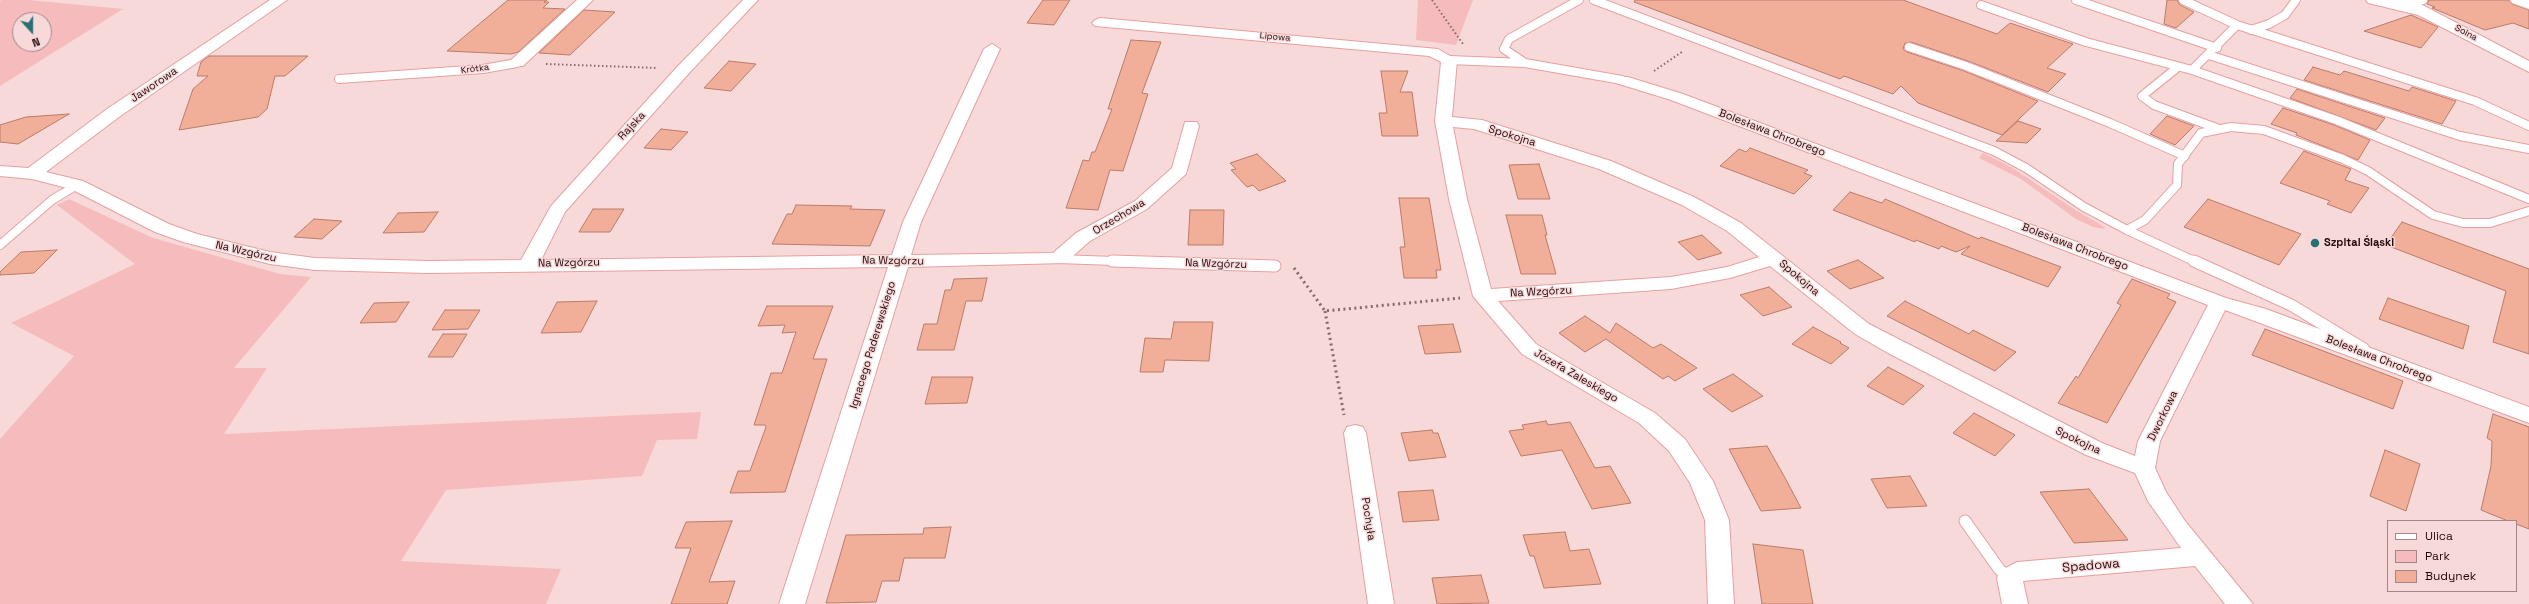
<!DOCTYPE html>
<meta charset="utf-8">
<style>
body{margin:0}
#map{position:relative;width:2529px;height:604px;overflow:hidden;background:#f8d9d9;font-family:"Space Grotesk",sans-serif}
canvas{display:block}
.legend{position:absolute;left:2387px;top:520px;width:130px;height:72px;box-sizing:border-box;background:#f8d9d9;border:1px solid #a38687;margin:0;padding:5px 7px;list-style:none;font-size:12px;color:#230a0c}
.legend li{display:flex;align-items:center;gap:8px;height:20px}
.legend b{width:20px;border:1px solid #a38687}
.north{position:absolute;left:12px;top:12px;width:40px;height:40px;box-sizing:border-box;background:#f8d9d9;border:1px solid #a38687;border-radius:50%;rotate:159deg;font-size:11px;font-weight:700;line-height:16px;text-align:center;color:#230a0c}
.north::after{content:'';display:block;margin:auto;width:14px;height:18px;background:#267173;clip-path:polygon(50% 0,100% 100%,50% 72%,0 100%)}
</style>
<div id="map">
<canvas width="2529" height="604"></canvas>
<ul class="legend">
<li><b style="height:5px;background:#fff"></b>Ulica</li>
<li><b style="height:11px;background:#f6bbbc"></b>Park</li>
<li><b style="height:11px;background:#f1ae99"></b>Budynek</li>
</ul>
<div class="north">N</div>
</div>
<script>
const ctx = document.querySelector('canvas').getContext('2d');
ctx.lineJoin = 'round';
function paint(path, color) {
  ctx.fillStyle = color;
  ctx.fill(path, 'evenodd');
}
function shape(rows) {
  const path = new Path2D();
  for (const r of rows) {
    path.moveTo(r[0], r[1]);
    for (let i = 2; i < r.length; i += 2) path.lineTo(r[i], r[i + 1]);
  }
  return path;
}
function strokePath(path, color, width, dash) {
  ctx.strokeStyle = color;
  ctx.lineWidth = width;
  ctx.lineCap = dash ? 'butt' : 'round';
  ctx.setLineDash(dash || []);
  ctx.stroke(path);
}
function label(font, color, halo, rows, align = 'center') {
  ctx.font = font + ' "Space Grotesk",sans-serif';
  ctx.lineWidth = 3;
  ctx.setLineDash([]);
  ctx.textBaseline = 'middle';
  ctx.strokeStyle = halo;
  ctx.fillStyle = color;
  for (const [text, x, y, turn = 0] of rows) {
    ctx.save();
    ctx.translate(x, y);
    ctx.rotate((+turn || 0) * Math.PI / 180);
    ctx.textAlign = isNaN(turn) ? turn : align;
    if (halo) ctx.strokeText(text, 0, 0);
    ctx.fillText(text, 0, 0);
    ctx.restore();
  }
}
paint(shape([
 [2,0,29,0,123,9,0,86,0,1],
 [20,20,44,20,44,44,20,44],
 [1418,0,1473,0,1456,45,1416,40],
 [1983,153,2011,167,2077,211,2103,226,2105,229,2093,227,2076,219,2021,179,1979,158],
 [69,199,153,238,280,274,311,277,234,368,267,368,224,434,701,412,697,439,657,440,642,476,446,490,401,561,561,569,546,604,0,604,0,439,74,356,11,323,135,264,57,205]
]), '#f6bbbc');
const building = shape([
 [508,0,547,0,544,2,549,2,543,8,565,9,518,52,511,54,447,51,508,0],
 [1043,0,1070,0,1054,25,1027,23,1043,0],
 [1635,0,1903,0,1997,34,2010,23,2073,44,2047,68,2066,74,2048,92,1968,61,1911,42,1905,43,1903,49,1907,52,1964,71,2038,101,2002,135,1918,103,1901,86,1893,94,1844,76,1840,79,1634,2,1635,0],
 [2167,0,2177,0,2180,5,2194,12,2176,28,2164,24,2167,0],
 [2429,0,2509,0,2512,4,2529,10,2529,29,2513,23,2485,30,2432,8,2435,7,2427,4,2429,0],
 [584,10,615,12,570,55,539,53,584,10],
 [2411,15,2438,27,2421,48,2364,31,2411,15],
 [1131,40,1161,42,1142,93,1148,94,1123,171,1110,170,1098,210,1066,208,1083,160,1089,161,1092,152,1095,152,1112,109,1108,109,1131,40],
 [209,56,308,56,285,76,275,76,267,109,258,117,179,130,193,89,208,76,197,76,201,62,209,56],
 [729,61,756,64,731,91,704,88,729,61],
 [2313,67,2340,75,2344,71,2409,91,2412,87,2456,101,2442,124,2304,80,2313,67],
 [1381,71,1408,71,1400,92,1412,92,1418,136,1382,136,1379,113,1387,113,1381,71],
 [2297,89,2385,118,2376,130,2290,98,2297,89],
 [2283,108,2334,125,2370,140,2358,160,2296,135,2297,133,2271,124,2283,108],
 [69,114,18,144,0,142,0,125,26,117,69,114],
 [2167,116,2194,126,2175,145,2150,134,2167,116],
 [2018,121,2041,129,2027,143,1996,141,2018,121],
 [661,129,688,132,671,150,644,148,661,129],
 [1750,148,1808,170,1804,173,1812,176,1794,194,1720,166,1739,149,1746,152,1750,148],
 [2304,151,2351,169,2345,180,2369,188,2351,213,2327,204,2330,201,2280,183,2304,151],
 [1257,154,1272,168,1286,181,1259,191,1253,185,1247,187,1231,170,1236,169,1230,163,1257,154],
 [1539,164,1550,199,1518,199,1509,165,1539,164],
 [1850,192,1882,203,1885,199,1979,239,1981,237,2061,267,2048,287,1961,254,1970,246,1956,252,1941,246,1939,249,1916,240,1915,242,1833,210,1850,192],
 [1399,198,1429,198,1441,270,1436,270,1437,278,1404,278,1400,247,1405,247,1399,198],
 [2208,199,2301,234,2279,265,2184,227,2208,199],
 [796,205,852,206,850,209,885,210,870,246,772,244,787,214,792,214,796,205],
 [593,209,624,209,610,232,579,232,593,209],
 [1190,210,1224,210,1223,245,1188,245,1190,210],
 [438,212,424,232,383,233,398,213,438,212],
 [1506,215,1542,215,1547,235,1545,235,1556,274,1521,274,1506,215],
 [314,219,342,221,322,239,294,237,314,219],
 [2402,222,2529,269,2529,354,2493,342,2506,291,2386,245,2402,222],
 [1702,235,1722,253,1698,260,1678,242,1702,235],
 [57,250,34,273,0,275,0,272,21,252,57,250],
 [1858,260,1884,278,1850,289,1827,271,1858,260],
 [987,278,982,301,966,301,954,350,917,350,924,324,937,324,945,290,951,290,954,279,987,278],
 [2132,279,2170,294,2167,298,2176,302,2107,423,2058,403,2076,376,2078,378,2121,305,2117,303,2132,279],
 [1769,287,1792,307,1763,316,1740,295,1769,287],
 [2388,298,2469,326,2463,349,2379,319,2388,298],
 [597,301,581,332,541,333,557,302,597,301],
 [1905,301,1969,334,1973,330,2016,352,1995,371,1887,316,1905,301],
 [409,302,396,322,360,323,374,303,409,302],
 [767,306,833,306,813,359,827,359,785,492,730,493,738,471,750,471,766,427,765,425,754,425,771,373,782,373,796,332,782,333,785,325,758,326,767,306],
 [445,310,480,310,468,329,432,330,445,310],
 [1585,316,1610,333,1616,323,1653,348,1661,344,1697,368,1675,381,1668,376,1663,379,1606,339,1585,352,1559,333,1585,316],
 [1174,322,1213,322,1209,361,1165,360,1163,372,1140,372,1145,338,1171,339,1174,322],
 [1453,324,1461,352,1425,354,1418,326,1453,324],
 [1813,327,1841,342,1840,343,1849,348,1831,364,1792,344,1813,327],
 [2265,329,2403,381,2393,409,2252,355,2265,329],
 [443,334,467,334,453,357,428,357,443,334],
 [1888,367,1924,386,1903,405,1867,386,1888,367],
 [1733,374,1763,396,1732,412,1703,389,1733,374],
 [932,377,973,377,967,403,925,404,932,377],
 [1974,413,2015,435,1995,456,1953,433,1974,413],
 [2493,414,2529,427,2529,529,2516,524,2516,521,2508,521,2481,510,2491,466,2492,441,2487,438,2493,414],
 [1546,421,1548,425,1570,422,1595,468,1610,466,1631,503,1592,509,1562,450,1521,456,1509,431,1524,429,1522,425,1546,421],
 [1432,430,1433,433,1438,433,1446,457,1409,461,1401,433,1432,430],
 [1767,446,1784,476,1801,508,1761,511,1729,449,1767,446],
 [2385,450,2420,464,2406,511,2370,496,2385,450],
 [1910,476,1927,506,1887,508,1871,479,1910,476],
 [2089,489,2108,514,2128,540,2074,543,2040,492,2089,489],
 [1433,490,1439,520,1403,522,1398,492,1433,490],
 [732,521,709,582,735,581,727,604,671,604,691,548,675,548,686,522,732,521],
 [951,527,945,558,904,558,899,581,882,581,876,602,826,603,846,535,923,534,924,528,951,527],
 [1565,532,1570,551,1589,549,1601,584,1544,588,1534,556,1530,556,1523,535,1565,532],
 [1753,544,1803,550,1813,604,1762,604,1753,544],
 [1481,575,1489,603,1437,604,1432,578,1481,575]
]);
paint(building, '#f1ae99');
strokePath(building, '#bb7c69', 1);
const serviceFar1 = shape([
 [1594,0,1994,151,2026,168,2084,207,2127,230,2196,262],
 [2076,0,2217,48],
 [2183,0,2237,25],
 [2408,3,2423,0],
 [1981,5,2086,42,2192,70,2336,120,2529,199],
 [2251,30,2269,24,2285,15,2296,0],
 [1909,47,1966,66,2110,123,2185,156],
 [2209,55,2460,136,2529,149],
 [1449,60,1525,63,1622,80],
 [1525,63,1504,49,1509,39,1579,0],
 [2178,67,2142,96,2154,105,2219,129],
 [2192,70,2237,25,2475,101,2529,126],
 [339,79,483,69,517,63],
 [2127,230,2145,220,2177,185,2178,164,2201,133,2231,127,2264,130,2343,159,2368,171,2433,215,2463,223,2490,223,2529,211],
 [0,245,52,200,77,185],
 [1058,259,1143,262]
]);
const service = shape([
 [1112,261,1275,266],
 [2194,261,2291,305,2364,349],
 [1965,521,1999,569,2009,578]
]);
const minor = shape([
 [270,0,287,0,119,117,46,172,83,181,169,224,197,234,270,252,315,258,428,261,521,260,551,206,678,66,743,0,758,0,690,72,565,212,541,260,892,255,903,222,984,49,992,44,1000,49,921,222,911,255,1053,253,1076,233,1135,201,1172,168,1185,122,1197,122,1199,126,1186,174,1147,209,1090,241,1065,263,908,267,805,604,779,604,888,267,428,273,315,270,270,264,183,242,155,232,71,189,32,179,0,176,0,166,28,168,107,109,270,0],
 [577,0,593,0,523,66,511,66,509,63,511,60,577,0],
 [2366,0,2413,0,2529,61,2529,72,2418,15,2368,3,2366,0],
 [1100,18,1438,49,1457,60,1452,117,1482,120,1611,161,1694,197,1741,223,1869,324,2102,443,2135,456,2138,441,2208,305,1671,100,1616,83,1614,80,1616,77,1628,77,1683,94,2226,298,2266,309,2529,407,2529,423,2225,310,2160,441,2155,468,2166,492,2185,521,2253,604,2225,604,2195,566,2023,581,2028,604,2002,604,1997,578,2000,571,2017,562,2181,548,2148,501,2135,473,2086,455,1888,353,1855,334,1770,266,1730,278,1671,289,1498,301,1536,344,1655,413,1685,439,1713,481,1729,520,1734,604,1708,604,1705,520,1690,483,1669,451,1639,423,1522,354,1473,296,1449,199,1435,121,1441,62,1429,56,1095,26,1092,23,1095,20,1100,18],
 [1453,127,1474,129,1599,169,1682,205,1727,231,1759,257,1727,267,1671,277,1491,289,1467,199,1453,127],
 [1355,425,1363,427,1366,433,1394,604,1368,604,1344,433,1347,427,1355,425]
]);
const tertiary = shape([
 [2510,0,2529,0,2529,9,2512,3,2510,0]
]);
strokePath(serviceFar1, '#e6a0a1', 10);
strokePath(service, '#e6a0a1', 13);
strokePath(minor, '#e6a0a1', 2);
strokePath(tertiary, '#e6a0a1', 2);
strokePath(shape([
 [1432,0,1463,44],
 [546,64,658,68],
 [1654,71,1682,52]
]), '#866a6b', 2, [1.5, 2.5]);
strokePath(shape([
 [1294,268,1325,311,1460,298],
 [1325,311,1344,415]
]), '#866a6b', 3, [2, 3.5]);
strokePath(serviceFar1, '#fff', 8);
strokePath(service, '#fff', 11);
paint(minor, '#fff');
paint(tertiary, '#fff');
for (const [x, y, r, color] of [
 [2315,243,5,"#267173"]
]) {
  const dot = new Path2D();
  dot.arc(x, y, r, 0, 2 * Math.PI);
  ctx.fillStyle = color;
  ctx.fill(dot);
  strokePath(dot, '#f8d9d9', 1.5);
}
label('9px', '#230a0c', '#f8d9d9', [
 ["Solna",2466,33,28],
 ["Lipowa",1275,37,5],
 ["Krótka",475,69,-7]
]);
label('11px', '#230a0c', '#f8d9d9', [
 ["Jaworowa",154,85,-34],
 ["Rajska",632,126,-47],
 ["Bolesława Chrobrego",1772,133,21],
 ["Spokojna",1512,136,17],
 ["Orzechowa",1119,217,-31],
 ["Bolesława Chrobrego",2075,247,21],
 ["Na Wzgórzu",246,252,13],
 ["Na Wzgórzu",893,261,1],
 ["Na Wzgórzu",569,263,-1],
 ["Na Wzgórzu",1216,264,2],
 ["Spokojna",1799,278,40],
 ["Na Wzgórzu",1541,292,-3],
 ["Ignacego Paderewskiego",873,345,-73],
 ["Bolesława Chrobrego",2379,359,21],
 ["Józefa Zaleskiego",1576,376,30],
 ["Dworkowa",2163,416,-64],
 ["Spokojna",2078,441,26],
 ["Pochyła",1368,519,81]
]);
label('bold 11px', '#230a0c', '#f8d9d9', [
 ["Szpital Śląski",2324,243]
], 'left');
label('13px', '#230a0c', '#f8d9d9', [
 ["Spadowa",2091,566,-5]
]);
</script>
